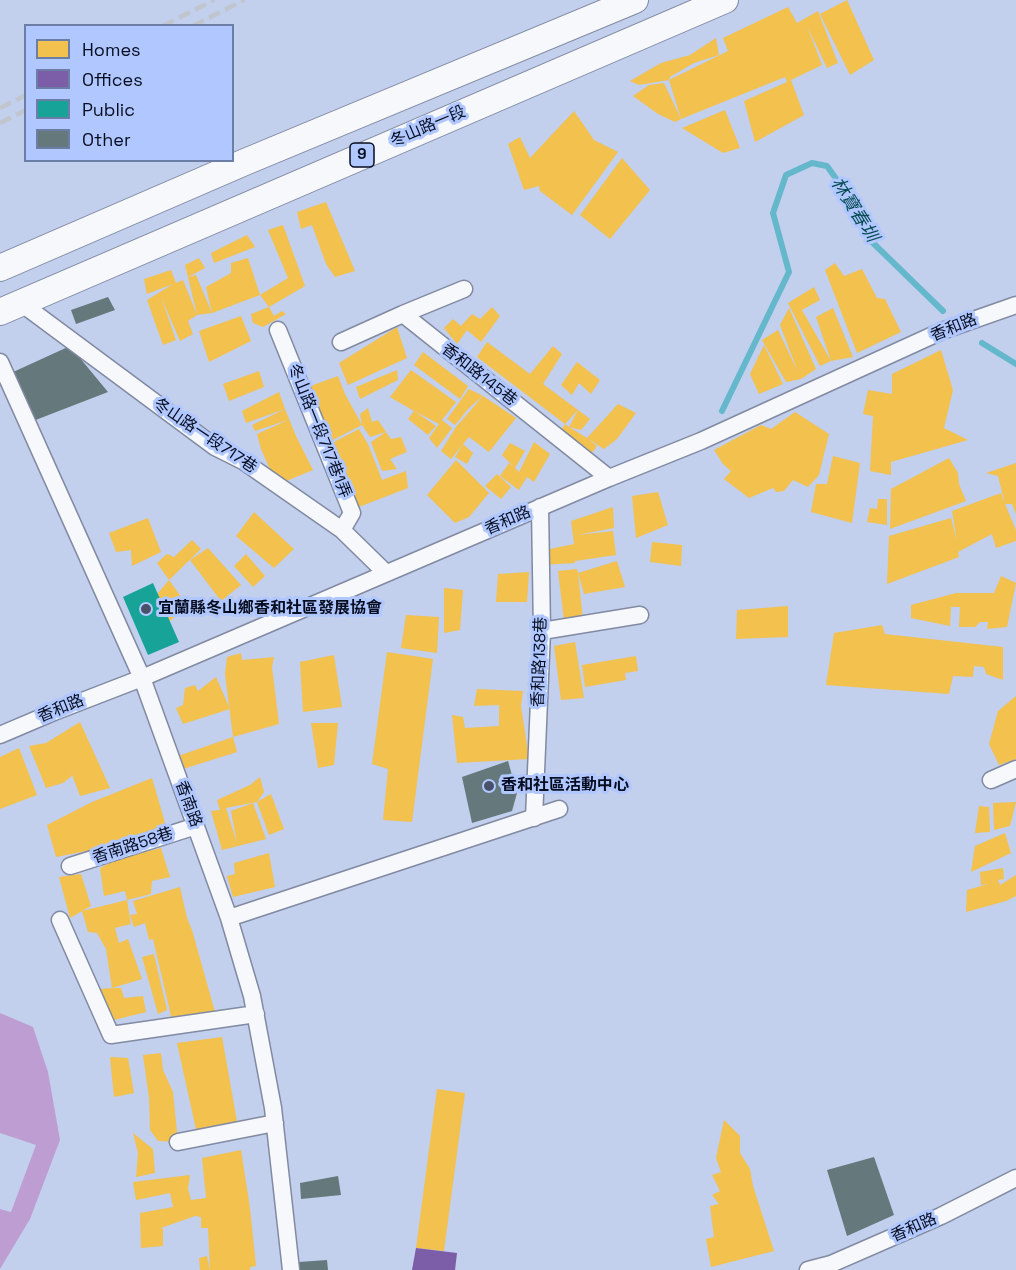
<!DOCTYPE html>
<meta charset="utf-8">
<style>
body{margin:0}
#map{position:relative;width:1016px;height:1270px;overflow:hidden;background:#c2cfed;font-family:"Space Grotesk",sans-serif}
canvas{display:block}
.legend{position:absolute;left:24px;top:24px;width:210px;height:138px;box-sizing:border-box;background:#b0c7ff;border:2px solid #6c7da6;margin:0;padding:8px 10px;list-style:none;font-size:18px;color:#060d20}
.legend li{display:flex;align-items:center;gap:12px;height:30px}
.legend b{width:30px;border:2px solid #6c7da6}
</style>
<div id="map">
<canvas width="1016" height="1270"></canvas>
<ul class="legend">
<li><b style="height:16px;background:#f2c14e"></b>Homes</li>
<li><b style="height:16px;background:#7b5ea7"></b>Offices</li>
<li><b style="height:16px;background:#17a398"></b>Public</li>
<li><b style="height:16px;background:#65787c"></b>Other</li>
</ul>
</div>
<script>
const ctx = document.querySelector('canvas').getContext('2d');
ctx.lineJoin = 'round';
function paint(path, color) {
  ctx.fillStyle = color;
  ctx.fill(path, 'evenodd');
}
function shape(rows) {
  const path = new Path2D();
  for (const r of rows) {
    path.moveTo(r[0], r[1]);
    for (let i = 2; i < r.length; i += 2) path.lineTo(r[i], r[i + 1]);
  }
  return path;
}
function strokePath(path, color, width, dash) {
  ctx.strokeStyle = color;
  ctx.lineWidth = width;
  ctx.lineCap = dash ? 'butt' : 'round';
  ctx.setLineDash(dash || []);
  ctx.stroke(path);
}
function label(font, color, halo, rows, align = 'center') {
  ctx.font = font + ' "Space Grotesk","Noto Sans TC",sans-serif';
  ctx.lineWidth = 6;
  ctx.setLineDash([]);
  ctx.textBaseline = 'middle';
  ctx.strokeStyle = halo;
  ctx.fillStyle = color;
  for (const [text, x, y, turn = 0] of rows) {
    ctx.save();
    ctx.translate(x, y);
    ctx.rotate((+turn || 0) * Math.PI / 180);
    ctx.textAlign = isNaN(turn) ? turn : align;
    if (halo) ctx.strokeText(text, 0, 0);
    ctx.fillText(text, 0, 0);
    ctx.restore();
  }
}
paint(shape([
 [0,1013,33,1027,48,1072,60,1140,30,1219,0,1269,0,1209,11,1212,36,1145,0,1133]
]), '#be9ed2');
paint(shape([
 [847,0,874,60,850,75,820,14],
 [788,7,797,23,818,11,838,63,827,68,807,26,822,65,791,80,804,115,755,142,744,101,787,82,785,77,681,119,669,80,728,51,723,38],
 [716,38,719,55,694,63,670,77,669,80,639,85,630,81,661,63,690,55],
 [664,83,681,119,675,122,658,114,633,96,649,85],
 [725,110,740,148,723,153,682,128],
 [574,111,594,140,618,152,572,215,540,191,539,186,524,190,508,144,520,137,530,158],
 [622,158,650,190,610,239,580,215],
 [326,202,355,271,335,277,326,264,312,225,301,229,297,212],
 [283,225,305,286,269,307,274,316,282,311,286,314,263,327,253,323,251,314,269,307,260,295,288,278,268,230],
 [247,235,255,247,214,263,211,253],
 [199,258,205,268,188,277,185,265],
 [248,258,260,295,212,313,206,287,231,273,231,263],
 [835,263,844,276,862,269,877,298,885,299,901,332,857,353,825,270],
 [171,270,176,283,183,280,197,315,188,321,193,334,180,341,161,297,176,340,163,345,147,300,173,284,147,294,144,279],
 [196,275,212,313,197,315,188,277],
 [814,287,820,300,802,310,831,361,820,366,788,303],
 [492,307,500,316,481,342,467,330,457,344,444,328,453,319,461,326,472,314,480,319],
 [789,308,816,369,801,379,786,382,762,340,778,330,798,372,780,325],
 [833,308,853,357,831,361,816,317],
 [241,316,251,341,209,362,199,331],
 [397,327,407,358,348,385,339,363],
 [487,342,530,374,553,346,562,354,543,384,578,410,565,424,569,427,578,410,590,419,581,430,569,427,587,438,618,404,636,413,617,439,604,449,587,438,597,446,587,460,557,437,565,424,477,357],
 [764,345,783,384,759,394,750,374],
 [941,350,953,390,944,428,968,440,891,462,891,475,870,471,873,416,863,414,868,390,892,394,892,374],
 [423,352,468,386,460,399,414,365],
 [577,362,600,380,591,394,579,383,572,395,561,385],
 [397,370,398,380,360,399,356,387],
 [411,370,456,402,442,420,452,428,437,448,429,438,439,424,414,411,436,426,428,435,408,419,414,411,390,397],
 [259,371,264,387,229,401,223,384],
 [338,376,345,394,362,425,327,443,308,387],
 [469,389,483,396,516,418,489,452,469,437,463,444,473,453,467,464,455,457,463,444,451,459,441,451,456,427,483,396,469,408,455,425,447,419],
 [279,392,285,409,246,423,242,411],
 [368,408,372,422,378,420,386,432,370,437,362,425,360,414],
 [285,409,296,436,313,470,277,485,261,449,257,434,288,420,255,431,252,425],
 [795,412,829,434,819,475,808,487,793,480,784,491,776,492,773,488,749,498,724,479,731,471,723,464,714,450,761,425,771,429],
 [359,429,368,444,382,480,406,471,408,488,351,510,330,444],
 [386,432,391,439,401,437,407,452,390,459,397,469,382,471,371,442],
 [534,442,550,454,534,482,527,477,519,490,500,476,509,463,515,468,502,455,510,443,525,451,515,468,519,472],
 [833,456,860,463,852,523,811,512,816,484,827,484],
 [949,458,958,473,959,484,966,501,890,529,891,489],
 [456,460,489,493,469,517,455,523,427,495],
 [1016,463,1016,514,1012,504,1005,504,1016,530,1016,541,996,548,992,534,958,552,959,557,887,584,889,536,951,518,957,542,952,511,1001,493,1005,504,998,476,986,473],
 [497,474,511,487,501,499,485,486],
 [658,492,668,525,636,538,632,496],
 [878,499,887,499,887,525,867,522,870,508,877,509],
 [613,507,614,528,577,535,613,531,616,555,575,561,575,563,541,565,545,550,574,544,571,521],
 [254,512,294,549,274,568,236,536],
 [148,518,161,552,132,566,131,550,116,552,109,533],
 [192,540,201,549,169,580,157,563,167,554,174,557],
 [652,542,682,545,681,566,650,562],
 [208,548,241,585,221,601,190,560],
 [246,554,265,576,253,587,234,566],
 [617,561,625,587,584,594,578,573,583,620,564,620,558,571,577,569,578,573],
 [529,572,527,602,496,602,498,574],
 [1001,576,1016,583,1007,627,987,629,988,622,980,622,975,627,959,627,960,607,951,607,950,626,911,618,911,605,956,593,994,593],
 [169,580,187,605,170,621,152,600],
 [444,588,463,590,460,630,444,633],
 [788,606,788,637,736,639,737,610],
 [406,615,439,617,437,653,401,648],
 [882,625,885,634,1003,647,1003,680,986,674,984,667,974,666,973,677,953,676,949,694,826,685,834,633],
 [575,642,584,698,561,700,554,646],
 [387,652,433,659,412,822,383,820,388,769,372,764],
 [241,653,242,660,274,657,272,667,279,724,233,737,237,752,180,770,175,757,233,737,225,674,227,657],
 [334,655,342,707,303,712,300,662],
 [636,656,638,671,625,673,626,680,585,687,582,665],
 [216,677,230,709,183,724,176,708,183,705,185,688,195,685,198,691],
 [477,689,523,691,521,706,529,759,457,763,452,715,463,717,465,728,499,726,499,705,474,706],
 [1016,696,1016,759,999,765,989,744,998,711],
 [80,722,110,788,80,796,69,767,72,776,63,783,46,788,29,746,46,743],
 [311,723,338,723,334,765,318,768],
 [19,748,37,795,0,809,0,757],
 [260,777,264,792,257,802,226,808,237,843,231,811,253,803,266,839,222,850,211,811,220,810,217,800,250,785],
 [152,778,166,826,107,847,56,857,47,825,92,802],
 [271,794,284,829,269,835,257,802],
 [1016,802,1010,826,994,830,993,803],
 [979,806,989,807,990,832,975,833],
 [1005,833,1011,853,971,872,975,846],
 [161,848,170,877,152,881,151,894,127,900,125,891,104,896,100,868,117,859],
 [269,853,275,887,233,897,227,876,235,874,234,863],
 [1003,868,1004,879,998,880,1000,885,1016,875,1016,896,1006,901,966,912,967,890,988,884,981,885,980,872],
 [81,874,91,906,82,911,127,900,131,924,115,928,119,943,128,939,142,979,112,988,121,988,124,998,143,996,146,1012,106,1022,100,989,112,988,106,949,97,933,88,932,82,911,70,918,59,877],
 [180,887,187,918,192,930,215,1012,172,1020,153,939,149,940,145,923,134,927,130,915,137,914,133,901],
 [154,954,167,1010,158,1014,142,957],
 [222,1037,238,1127,197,1134,177,1043],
 [161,1053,163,1070,173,1092,178,1142,158,1141,150,1130,149,1098,143,1055],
 [110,1057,128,1058,134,1093,114,1097],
 [437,1089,465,1093,444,1251,416,1248],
 [724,1120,740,1136,740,1153,750,1169,753,1186,774,1251,711,1267,706,1239,714,1237,710,1206,719,1204,712,1195,720,1191,712,1175,721,1172,716,1158],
 [133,1133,153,1149,155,1173,136,1177,138,1153],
 [241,1150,250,1208,256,1266,250,1267,250,1270,210,1270,208,1228,201,1228,201,1217,195,1216,161,1228,163,1229,163,1246,141,1248,140,1213,173,1207,170,1193,136,1200,133,1182,190,1175,188,1189,191,1200,206,1198,202,1158],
 [207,1256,210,1270,200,1270,199,1258]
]), '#f2c14e');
paint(shape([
 [416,1248,457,1253,455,1270,412,1270]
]), '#7b5ea7');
paint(shape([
 [153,583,179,642,148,655,123,597]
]), '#17a398');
strokePath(shape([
 [982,343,1016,364],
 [722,411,789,272,773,213,786,175,812,163,827,166,837,180,869,239,943,311]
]), '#65b8cb', 6);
paint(shape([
 [108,297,115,310,76,324,71,310],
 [70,346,108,392,33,421,11,373],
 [508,761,517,793,512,811,472,823,462,777],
 [874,1157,894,1215,847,1236,827,1170],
 [338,1176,341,1195,301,1199,300,1183],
 [327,1260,328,1270,298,1270,299,1262]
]), '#65787c');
const minor = shape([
 [21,303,215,447,243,461,342,530,386,573],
 [403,314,464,289],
 [278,330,352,513,342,530],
 [341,342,403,314,609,478],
 [0,362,142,678,229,918,252,996,273,1108,291,1270],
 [542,631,640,615],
 [0,735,54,712,142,678,609,478,701,441,942,331,1016,305],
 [991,780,1016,769],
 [534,818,542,631,540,507],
 [70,866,196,826],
 [229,918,559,809],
 [60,920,111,1035,256,1014],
 [178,1142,275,1123],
 [808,1270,831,1264,941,1216,1016,1178]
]);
const primary = shape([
 [0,268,245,162,635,0],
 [0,312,725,0]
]);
strokePath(minor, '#818aa1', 19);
strokePath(primary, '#818aa1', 28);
strokePath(minor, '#f6f8fc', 16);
strokePath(primary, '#f6f8fc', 26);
strokePath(shape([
 [163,26,214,0],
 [193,26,244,0],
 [0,108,26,95],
 [0,123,26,110]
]), '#c0c5ce', 4.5, [12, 6]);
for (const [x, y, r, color] of [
 [146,609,6,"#485168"],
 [489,786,6,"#485168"]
]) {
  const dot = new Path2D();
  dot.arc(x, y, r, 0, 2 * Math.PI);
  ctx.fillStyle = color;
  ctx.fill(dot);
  strokePath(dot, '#b0c7ff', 2);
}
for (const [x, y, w] of [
 [362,155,24]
]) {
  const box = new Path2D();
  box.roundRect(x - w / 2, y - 12, w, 24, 4.5);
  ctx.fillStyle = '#b0c7ff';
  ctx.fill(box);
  strokePath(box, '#060d20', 1.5);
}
label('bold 15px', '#060d20', null, [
 ["9",362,155]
]);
label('16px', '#060d20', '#b0c7ff', [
 ["冬山路一段",428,127,-23],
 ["香和路",954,328,-22],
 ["香和路145巷",479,375,38],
 ["冬山路一段717巷1弄",319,431,68],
 ["冬山路一段717巷",205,436,34],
 ["香和路",508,521,-23],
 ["香和路138巷",540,662,-88],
 ["香和路",61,709,-22],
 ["香南路",188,804,70],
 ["香南路58巷",133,846,-18],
 ["香和路",914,1228,-24]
]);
label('bold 16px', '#060d20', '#b0c7ff', [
 ["宜蘭縣冬山鄉香和社區發展協會",158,609],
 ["香和社區活動中心",501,786]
], 'left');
label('italic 18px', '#094d54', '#b0c7ff', [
 ["林寶春圳",854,210,58]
]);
</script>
